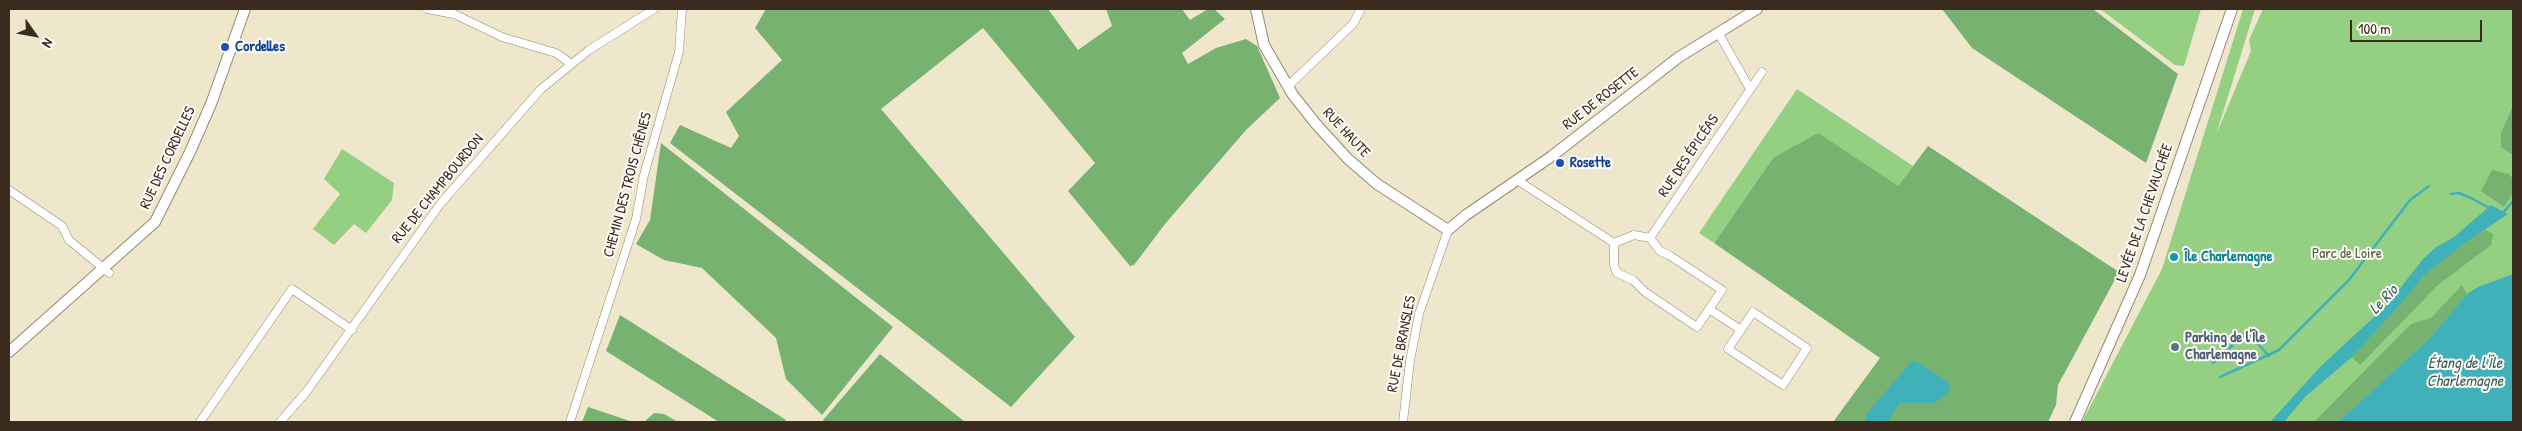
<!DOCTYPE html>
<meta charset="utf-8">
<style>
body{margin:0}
#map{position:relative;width:2522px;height:431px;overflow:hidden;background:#eee7cc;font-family:"Patrick Hand",sans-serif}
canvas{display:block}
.frame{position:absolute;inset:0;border:10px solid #3b2a1e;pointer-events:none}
.north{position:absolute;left:10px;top:10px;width:50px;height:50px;-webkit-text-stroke:4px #fdfcf7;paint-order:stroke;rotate:122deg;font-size:14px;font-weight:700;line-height:20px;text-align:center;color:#3b2a1e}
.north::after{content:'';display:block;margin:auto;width:18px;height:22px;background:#3b2a1e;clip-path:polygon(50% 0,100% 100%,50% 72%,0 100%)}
.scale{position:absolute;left:2350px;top:20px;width:132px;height:22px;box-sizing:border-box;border:2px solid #3b2a1e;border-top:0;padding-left:6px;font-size:15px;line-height:18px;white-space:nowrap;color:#3b2a1e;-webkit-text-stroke:4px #fdfcf7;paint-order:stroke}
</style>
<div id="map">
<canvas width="2522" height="431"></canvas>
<div class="frame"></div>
<div class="north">N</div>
<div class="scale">100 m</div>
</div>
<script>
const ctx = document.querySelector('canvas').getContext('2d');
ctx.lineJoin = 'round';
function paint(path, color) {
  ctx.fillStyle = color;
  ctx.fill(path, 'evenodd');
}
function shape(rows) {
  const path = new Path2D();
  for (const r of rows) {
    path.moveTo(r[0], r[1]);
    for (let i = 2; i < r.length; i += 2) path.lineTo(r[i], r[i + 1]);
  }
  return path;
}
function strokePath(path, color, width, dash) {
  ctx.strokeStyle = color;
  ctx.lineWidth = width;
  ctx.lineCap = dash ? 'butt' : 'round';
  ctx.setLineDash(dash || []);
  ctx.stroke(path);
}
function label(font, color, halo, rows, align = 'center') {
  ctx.font = font + ' "Patrick Hand",sans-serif';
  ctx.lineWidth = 4;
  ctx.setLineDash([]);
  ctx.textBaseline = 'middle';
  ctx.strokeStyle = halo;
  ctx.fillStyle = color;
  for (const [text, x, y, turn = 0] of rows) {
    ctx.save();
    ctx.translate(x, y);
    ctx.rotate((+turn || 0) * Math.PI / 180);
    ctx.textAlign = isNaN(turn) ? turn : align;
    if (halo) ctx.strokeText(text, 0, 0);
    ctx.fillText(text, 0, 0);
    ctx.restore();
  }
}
paint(shape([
 [2100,9,2201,9,2184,66,2175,65],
 [2243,9,2255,9,2216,135,2251,51,2249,40,2263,9,2513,9,2513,422,2082,422,2162,269],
 [1797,89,1913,166,1898,186,1773,158,1714,243,1699,233],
 [342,149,394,183,392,200,366,233,354,224,334,245,313,229,340,194,324,179]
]), '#95cf82');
paint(shape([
 [766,9,1048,9,1078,50,1112,26,1106,9,1182,9,1190,20,1208,9,1214,9,1225,19,1182,53,1188,64,1216,48,1246,39,1257,46,1280,98,1246,130,1165,224,1134,265,1130,266,1068,191,1095,163,983,28,881,109,1075,337,1011,407,670,143,680,125,731,148,739,136,726,112,782,60,755,28],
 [1942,9,2093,9,2178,74,2146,163,1972,48],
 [2513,106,2513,155,2501,147,2501,133],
 [1818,133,1898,186,1928,146,2119,272,2058,385,2056,405,2048,422,1833,422,1880,358,1714,243,1773,158],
 [661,143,893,327,822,415,786,379,776,338,702,268,664,260,636,244,650,220],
 [2492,170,2509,174,2513,179,2513,193,2504,207,2481,191],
 [2485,230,2493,234,2491,245,2438,285,2360,365,2352,357,2408,296,2423,276,2442,259],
 [2462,285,2467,294,2429,339,2338,422,2314,422,2411,324,2431,318],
 [620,315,786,420,784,422,719,422,606,351],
 [880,354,965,422,825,422,823,420],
 [588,407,633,422,582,422],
 [654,413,664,414,678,422,644,422]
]), '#78b270');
paint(shape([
 [2491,205,2508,214,2461,246,2423,276,2408,296,2352,357,2306,396,2284,422,2270,422,2321,366,2387,305,2423,259,2436,247,2454,237],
 [2513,274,2513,422,2338,422,2429,339,2467,294,2478,287],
 [1912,361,1917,362,1948,382,1950,391,1935,403,1900,403,1887,422,1864,422,1869,411]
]), '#40b1b8');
strokePath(shape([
 [2451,194,2459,193,2471,198,2491,209],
 [2503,213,2513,201],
 [2258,344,2269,356],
 [2213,363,2246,333,2255,340],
 [2220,377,2279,350,2349,280,2410,200,2429,186]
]), '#40b1b8', 2.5);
const minor = shape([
 [427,9,454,14,502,37,556,53,570,63],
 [1719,34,1750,89],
 [1287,87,1353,24,1361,9],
 [1517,180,1614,243],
 [9,190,62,226,69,240,109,273],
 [1634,235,1650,238,1660,251,1669,255,1722,290,1697,327,1645,292,1633,280,1617,273,1614,265,1614,243,1634,235],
 [1650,238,1762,72],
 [1709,309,1741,330],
 [1753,312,1807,348,1783,385,1728,349,1753,312],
 [200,422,292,289,352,330],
 [280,422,307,391,441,203,541,89,589,50,654,9],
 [570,422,636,219,644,175,679,52,682,9],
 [1403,422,1410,361,1419,314,1448,230]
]);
const tertiary = shape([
 [1256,9,1264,45,1293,95,1316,124,1348,159,1377,184,1448,230,1466,215,1552,156,1679,57,1757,9],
 [9,352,155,222,190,152,211,104,245,9],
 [2075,422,2140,275,2232,9]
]);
strokePath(minor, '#948875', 9);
strokePath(tertiary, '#948875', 12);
strokePath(minor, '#fff', 8);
strokePath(tertiary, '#fff', 10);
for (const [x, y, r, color] of [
 [225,47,5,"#1a4fb4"],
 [1560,163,5,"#1a4fb4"],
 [2174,257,5,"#0f9aa8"],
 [2175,347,5,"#5c6f8a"]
]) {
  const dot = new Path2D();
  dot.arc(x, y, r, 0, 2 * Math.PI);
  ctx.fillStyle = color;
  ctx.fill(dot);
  strokePath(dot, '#fdfcf7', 2);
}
label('bold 15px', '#164399', '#fdfcf7', [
 ["Cordelles",235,47],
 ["Rosette",1570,163]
], 'left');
label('15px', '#3b2a1e', '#fdfcf7', [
 ["RUE DE ROSETTE",1601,99,-38],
 ["RUE HAUTE",1346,133,47],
 ["RUE DES ÉPICÉAS",1689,156,-56],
 ["RUE DES CORDELLES",168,158,-65],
 ["CHEMIN DES TROIS CHÊNES",628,185,-75],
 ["RUE DE CHAMPBOURDON",438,189,-51],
 ["LEVÉE DE LA CHEVAUCHÉE",2145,213,-71],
 ["RUE DE BRANSLES",1402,344,-79]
]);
label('15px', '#565c3c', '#fdfcf7', [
 ["Parc de Loire",2347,254]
]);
label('bold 15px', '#0d838f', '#fdfcf7', [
 ["Île Charlemagne",2184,257]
], 'left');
label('bold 15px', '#4e5e75', '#fdfcf7', [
 ["Parking de l'Île",2185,338],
 ["Charlemagne",2185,355]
], 'left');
label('italic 16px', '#3d605c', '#fdfcf7', [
 ["Le Rio",2384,300,-47],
 ["Étang de l'Île",2465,364],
 ["Charlemagne",2465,382]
]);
</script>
